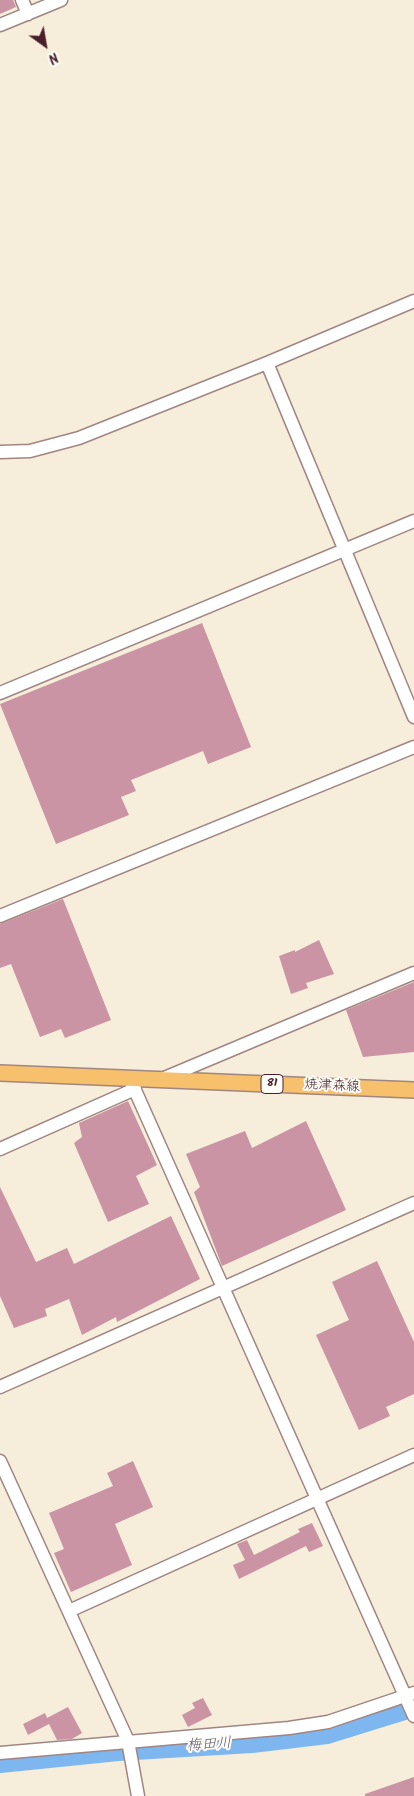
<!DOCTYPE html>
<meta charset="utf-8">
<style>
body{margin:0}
#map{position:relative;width:414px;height:1796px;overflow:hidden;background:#f6edda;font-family:Kalam,sans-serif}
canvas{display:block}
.north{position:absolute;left:20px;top:20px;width:50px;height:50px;-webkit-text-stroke:4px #fdfcf7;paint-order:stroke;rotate:148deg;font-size:14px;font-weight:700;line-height:20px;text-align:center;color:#4a1f2b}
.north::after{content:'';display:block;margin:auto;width:18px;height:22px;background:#4a1f2b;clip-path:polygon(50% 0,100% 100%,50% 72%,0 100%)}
</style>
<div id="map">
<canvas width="414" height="1796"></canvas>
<div class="north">N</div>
</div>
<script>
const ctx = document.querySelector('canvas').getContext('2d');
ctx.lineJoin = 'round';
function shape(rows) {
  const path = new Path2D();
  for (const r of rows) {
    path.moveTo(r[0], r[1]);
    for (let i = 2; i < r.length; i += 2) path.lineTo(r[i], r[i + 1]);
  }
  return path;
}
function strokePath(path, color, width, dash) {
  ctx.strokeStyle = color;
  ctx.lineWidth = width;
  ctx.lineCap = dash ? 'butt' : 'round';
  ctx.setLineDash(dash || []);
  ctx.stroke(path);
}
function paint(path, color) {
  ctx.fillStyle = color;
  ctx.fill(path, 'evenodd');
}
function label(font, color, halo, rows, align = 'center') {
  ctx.font = font + ' Kalam,"Klee One",sans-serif';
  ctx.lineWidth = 4;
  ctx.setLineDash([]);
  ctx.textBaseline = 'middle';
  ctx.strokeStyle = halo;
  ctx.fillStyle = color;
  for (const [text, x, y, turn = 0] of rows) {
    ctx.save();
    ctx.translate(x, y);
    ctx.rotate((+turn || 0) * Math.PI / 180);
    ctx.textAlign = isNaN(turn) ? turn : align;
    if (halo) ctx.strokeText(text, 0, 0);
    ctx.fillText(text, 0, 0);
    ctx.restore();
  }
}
strokePath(shape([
 [0,1762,118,1750,252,1742,327,1733,414,1706]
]), '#7eb7ef', 22);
paint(shape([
 [0,0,13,0,16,7,0,14],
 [202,623,251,747,208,764,203,751,131,780,136,791,121,797,129,815,56,844,0,704],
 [63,899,111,1020,65,1038,61,1029,40,1037,11,964,0,968,0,924],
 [319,940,334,974,306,983,308,988,291,994,279,956,295,950,295,952],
 [414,982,414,1052,363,1057,346,1010],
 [128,1101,157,1165,136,1176,149,1204,108,1222,74,1143,82,1137,79,1123],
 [306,1121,346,1210,222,1266,194,1192,200,1187,186,1154,245,1131,252,1148],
 [0,1187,36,1262,67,1248,74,1264,171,1216,200,1279,117,1322,116,1317,82,1335,69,1299,45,1309,47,1316,14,1328,0,1296],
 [377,1261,414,1342,414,1394,386,1407,390,1416,359,1430,316,1335,349,1320,332,1282],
 [133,1461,153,1507,115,1524,132,1565,71,1592,54,1553,64,1549,49,1513,113,1486,107,1473],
 [312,1523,323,1546,309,1552,306,1546,239,1579,233,1565,245,1560,237,1544,247,1540,254,1555,300,1532,298,1529],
 [203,1698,212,1715,188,1727,182,1715,195,1708,192,1703],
 [68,1707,82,1733,72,1739,57,1740,49,1724,28,1735,23,1724,45,1713,47,1718],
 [414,1777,414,1796,365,1796,365,1794]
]), '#ca94a4');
const minor = shape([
 [22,0,28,14],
 [0,25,61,0],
 [267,363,414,717],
 [0,452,30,451,79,438,267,363,414,301],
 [0,693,414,521],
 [0,916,414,747],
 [130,1079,414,1716],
 [162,1079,414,973],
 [0,1149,135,1089],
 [0,1387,414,1203],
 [0,1461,128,1741,138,1796],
 [69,1611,414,1455],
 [0,1753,289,1728,328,1722,414,1693]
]);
const major = shape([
 [0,1073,414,1090]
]);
strokePath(minor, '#a08682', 15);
strokePath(major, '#a08682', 18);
strokePath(minor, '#fff', 12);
strokePath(major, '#f7c06c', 15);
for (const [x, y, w] of [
 [272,1084,22]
]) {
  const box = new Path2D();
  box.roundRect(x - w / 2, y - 9.5, w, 19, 4);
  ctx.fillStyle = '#fdfcf7';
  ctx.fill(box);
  strokePath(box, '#4a1f2b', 1);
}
label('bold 12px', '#4a1f2b', null, [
 ["81",272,1084]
]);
label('14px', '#4a1f2b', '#fdfcf7', [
 ["焼津森線",332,1087,3]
]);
label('italic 15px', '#5c5470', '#fdfcf7', [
 ["梅田川",209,1746,-4]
]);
</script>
